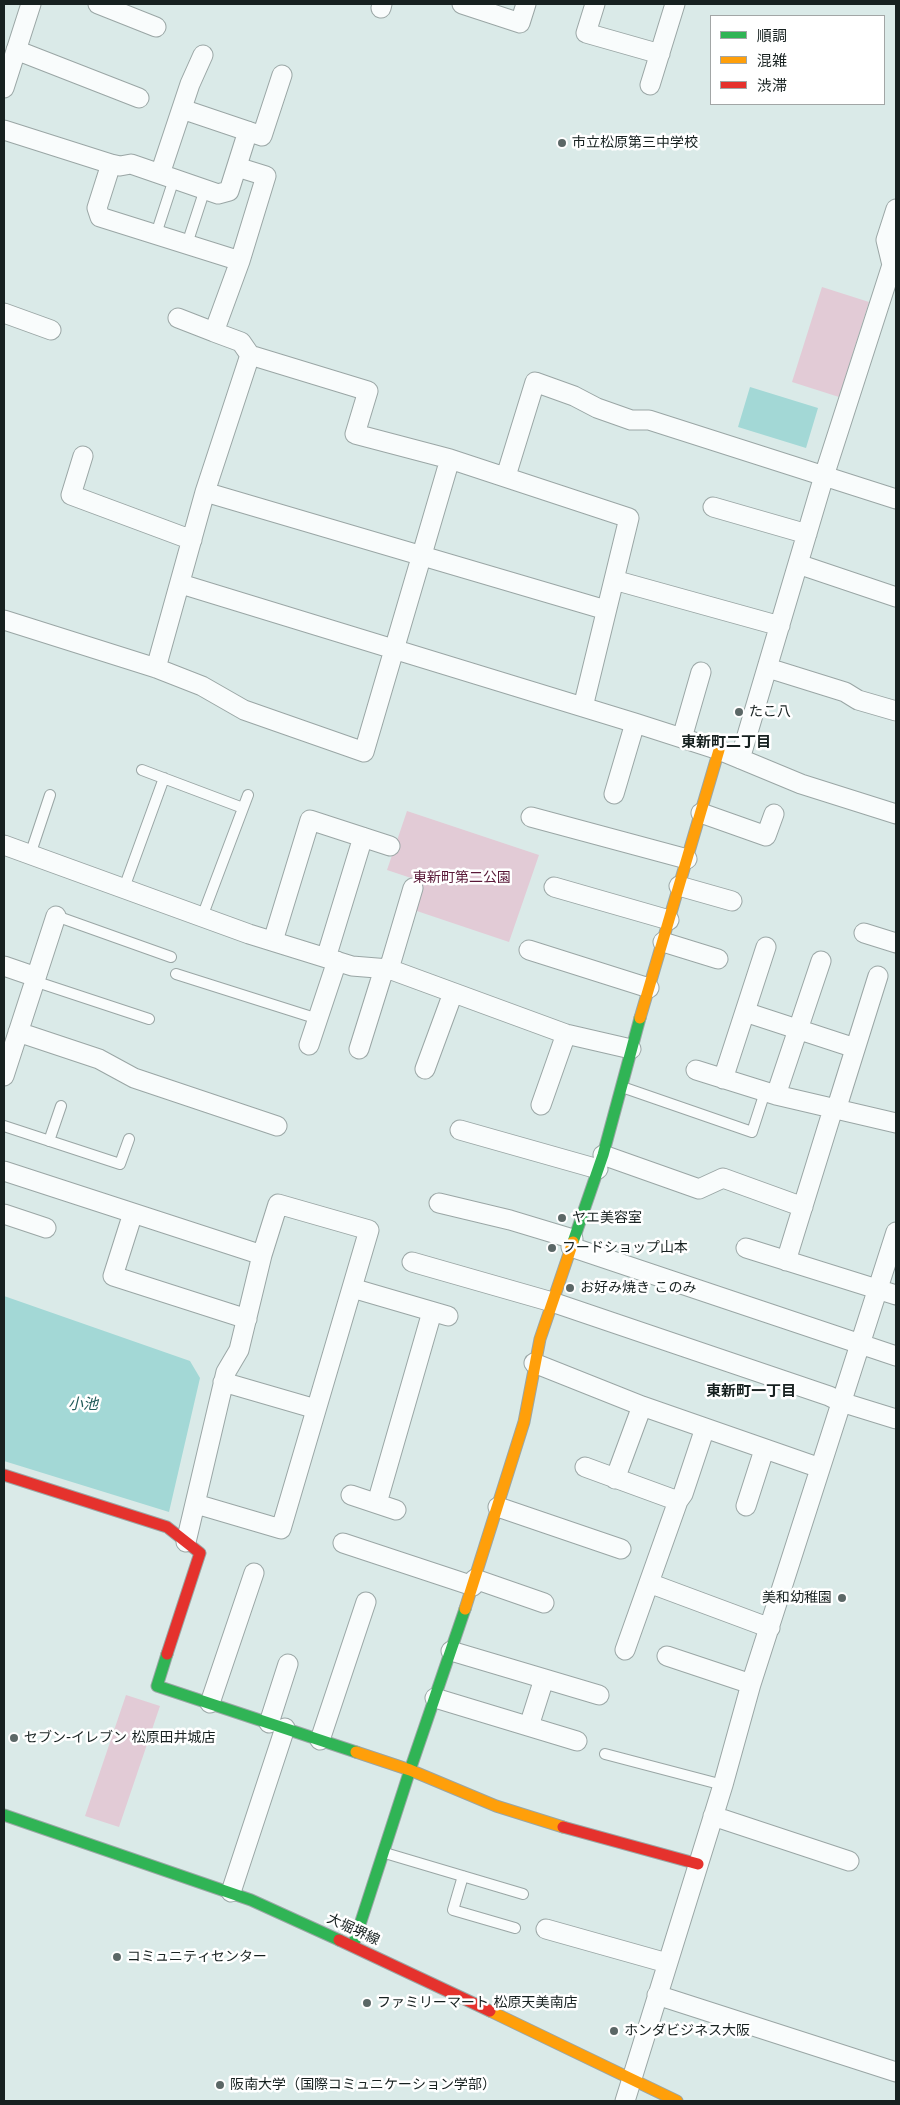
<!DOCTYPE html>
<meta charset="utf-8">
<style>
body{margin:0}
#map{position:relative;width:900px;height:2105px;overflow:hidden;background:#daeae8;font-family:"DejaVu Sans","Noto Sans JP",sans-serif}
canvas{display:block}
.frame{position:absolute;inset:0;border:5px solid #172120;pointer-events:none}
.legend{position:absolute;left:710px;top:15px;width:175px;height:90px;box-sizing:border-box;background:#fff;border:1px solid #a2a6a6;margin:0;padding:6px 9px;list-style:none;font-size:15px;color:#172120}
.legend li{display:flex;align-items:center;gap:10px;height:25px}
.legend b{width:25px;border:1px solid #a2a6a6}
</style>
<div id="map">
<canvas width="900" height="2105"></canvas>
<div class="frame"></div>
<ul class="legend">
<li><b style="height:6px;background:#30b455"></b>順調</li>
<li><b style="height:6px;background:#ff9f0a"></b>混雑</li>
<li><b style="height:6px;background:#e5322d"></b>渋滞</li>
</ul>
</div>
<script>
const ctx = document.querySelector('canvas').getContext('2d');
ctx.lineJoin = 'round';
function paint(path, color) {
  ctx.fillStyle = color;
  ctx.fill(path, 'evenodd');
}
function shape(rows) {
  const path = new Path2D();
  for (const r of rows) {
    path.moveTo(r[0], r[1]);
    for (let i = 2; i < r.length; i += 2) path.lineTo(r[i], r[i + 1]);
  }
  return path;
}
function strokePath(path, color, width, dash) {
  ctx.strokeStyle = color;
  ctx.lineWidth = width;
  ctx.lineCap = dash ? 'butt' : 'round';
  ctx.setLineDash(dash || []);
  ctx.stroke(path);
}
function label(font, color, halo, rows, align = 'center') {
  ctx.font = font + ' "DejaVu Sans","Noto Sans JP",sans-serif';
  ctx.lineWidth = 5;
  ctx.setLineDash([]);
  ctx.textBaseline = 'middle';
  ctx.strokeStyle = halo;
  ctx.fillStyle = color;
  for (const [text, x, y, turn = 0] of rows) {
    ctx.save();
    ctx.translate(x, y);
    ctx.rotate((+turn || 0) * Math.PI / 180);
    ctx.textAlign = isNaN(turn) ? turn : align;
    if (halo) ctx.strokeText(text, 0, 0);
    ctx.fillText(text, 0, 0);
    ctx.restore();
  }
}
paint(shape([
 [822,287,869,302,839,397,792,382],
 [407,811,539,855,509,942,402,906,411,878,387,870],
 [126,1695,160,1706,119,1827,85,1816]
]), '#e2cbd6');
paint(shape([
 [750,387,818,408,806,448,738,427],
 [4,1296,190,1361,200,1378,169,1512,4,1461]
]), '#a3d8d6');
const lane = shape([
 [156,234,174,179],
 [187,244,205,189],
 [142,770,243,808],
 [30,855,50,795],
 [124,888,164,778],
 [56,916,171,957],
 [202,917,248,795],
 [176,974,318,1019],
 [34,981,149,1019],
 [622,1087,752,1132,765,1092],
 [4,1126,120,1164,129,1139],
 [49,1141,61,1106],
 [605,1754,723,1785],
 [385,1853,523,1894],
 [463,1876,453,1910,515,1928]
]);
const street = shape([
 [98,4,156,27],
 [462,4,520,23,526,4],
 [595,4,586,33,660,54],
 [381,8,382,4],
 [16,50,139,98],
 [650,85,675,4],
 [4,88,31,4],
 [182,109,262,136,282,75],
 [4,130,111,164,97,208,100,217,240,261],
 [111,164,120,166,131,164,218,194,229,191,248,131],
 [160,174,190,84,203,55],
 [4,313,51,330],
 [178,318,214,332],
 [250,355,368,391,355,434,450,459,629,518,583,707],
 [83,456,71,495,192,540],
 [506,476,535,382,574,396,597,408,631,420,649,420,896,499],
 [205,492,606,610],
 [713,507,807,534],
 [798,564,896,597],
 [614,580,780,626],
 [181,584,635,723,719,750,801,784,896,814],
 [4,620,156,668,202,686,244,710,364,752,450,459],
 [156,668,205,492,250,355,241,342,214,332,240,261,266,176,237,167],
 [768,668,845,692,858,700,896,711],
 [682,738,701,672],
 [740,759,824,476,892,265,886,240,896,209],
 [614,794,635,723],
 [701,813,766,836,774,814],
 [531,817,687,859],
 [4,845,249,934,352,966,389,969,566,1034,631,1049],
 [679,886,732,901],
 [554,887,669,920],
 [864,933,896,943],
 [273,941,310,820,390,846],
 [663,942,718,959],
 [529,950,649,988],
 [326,958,363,837],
 [4,966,36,977],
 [389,969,413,888],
 [745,1012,855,1048],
 [18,1032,99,1059,134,1078,277,1126],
 [309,1045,337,961],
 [359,1049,384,969],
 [425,1069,453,993],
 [696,1070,776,1095,896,1123],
 [4,1076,56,916],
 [723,1079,766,947],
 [776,1095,821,961],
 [541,1105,566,1034],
 [836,1110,878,976],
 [460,1130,598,1169],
 [603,1155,699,1189,723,1178,803,1207],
 [4,1171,262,1255],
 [439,1203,510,1220,573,1239],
 [133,1213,113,1276,247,1319],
 [4,1214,46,1228],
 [571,1247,896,1356],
 [746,1248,896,1295],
 [786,1261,833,1109],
 [412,1262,552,1302,829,1396,841,1402,896,1419],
 [352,1288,448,1316],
 [534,1363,642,1406,820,1468],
 [223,1382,316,1409],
 [585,1467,678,1501],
 [615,1479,642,1406],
 [351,1495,396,1510],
 [377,1503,432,1312],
 [746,1506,764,1450],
 [498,1507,621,1549],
 [186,1542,226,1372,239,1350,262,1255,278,1204,369,1230,281,1529,196,1504],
 [343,1543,473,1586],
 [475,1579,544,1603],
 [649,1583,770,1628],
 [625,1650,678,1501,683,1494,705,1428],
 [451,1651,599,1695],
 [667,1656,751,1684],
 [435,1698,577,1741],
 [210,1703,254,1573],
 [269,1723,288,1664],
 [529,1726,544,1679],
 [320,1740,366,1602],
 [713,1816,849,1861],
 [231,1892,285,1728],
 [546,1929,667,1963],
 [657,1995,896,2072],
 [625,2101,723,1785,751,1684,896,1232]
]);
const fast = shape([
 [573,1242,603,1155,640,1018],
 [167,1654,157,1686,356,1752],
 [4,1815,251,1900,339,1940],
 [353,1946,410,1770,465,1609]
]);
const slow = shape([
 [640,1018,719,750],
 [465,1609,524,1422,540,1339,573,1242],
 [356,1752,410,1770,496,1806,563,1827],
 [490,2011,677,2101]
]);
const jam = shape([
 [4,1475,167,1527,200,1553,167,1654],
 [563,1827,698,1864],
 [339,1940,490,2011]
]);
strokePath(lane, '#9aa6a5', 12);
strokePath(street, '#9aa6a5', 21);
strokePath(fast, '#9aa6a5', 13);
strokePath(slow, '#9aa6a5', 13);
strokePath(jam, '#9aa6a5', 13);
strokePath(lane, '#f9fcfc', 10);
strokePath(street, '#f9fcfc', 19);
strokePath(fast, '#30b455', 11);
strokePath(slow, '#ff9f0a', 11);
strokePath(jam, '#e5322d', 11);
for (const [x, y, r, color] of [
 [562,143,5,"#5b6766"],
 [739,712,5,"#5b6766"],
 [562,1218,5,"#5b6766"],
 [552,1248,5,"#5b6766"],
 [570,1288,5,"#5b6766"],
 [842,1598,5,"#5b6766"],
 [14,1738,5,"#5b6766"],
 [117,1957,5,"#5b6766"],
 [367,2003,5,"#5b6766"],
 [614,2031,5,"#5b6766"],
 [220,2085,5,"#5b6766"]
]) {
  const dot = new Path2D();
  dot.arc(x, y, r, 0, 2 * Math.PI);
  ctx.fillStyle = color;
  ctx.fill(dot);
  strokePath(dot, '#fff', 2);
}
label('14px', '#172120', '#fff', [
 ["市立松原第三中学校",572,143],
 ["たこ八",749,712],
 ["ヤエ美容室",572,1218],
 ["フードショップ山本",562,1248],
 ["お好み焼き このみ",580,1288],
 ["美和幼稚園",832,1598,"right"],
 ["セブン-イレブン 松原田井城店",24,1738],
 ["コミュニティセンター",127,1957],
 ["ファミリーマート 松原天美南店",377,2003],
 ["ホンダビジネス大阪",624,2031],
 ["阪南大学（国際コミュニケーション学部）",230,2085]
], 'left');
label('14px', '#591938', '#fff', [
 ["東新町第二公園",462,878]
]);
label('14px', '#172120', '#fff', [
 ["大堀堺線",353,1930,25]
]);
label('bold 15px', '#172120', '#fff', [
 ["東新町二丁目",726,743],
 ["東新町一丁目",751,1392]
]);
label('italic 15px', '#215b59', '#fff', [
 ["小池",83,1405]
]);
</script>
